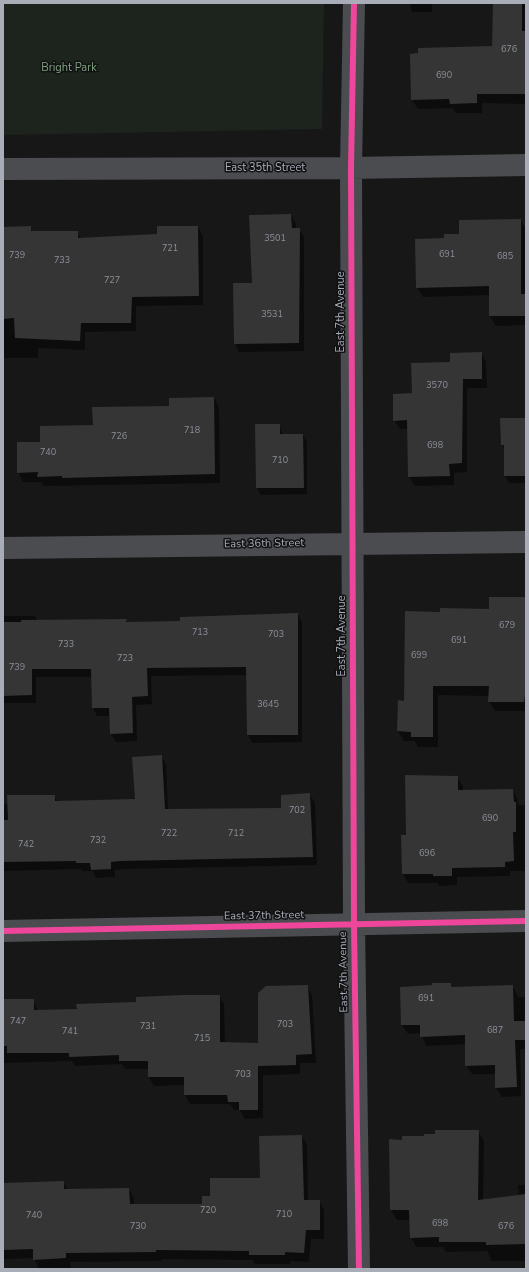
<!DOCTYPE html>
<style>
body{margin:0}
#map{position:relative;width:529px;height:1272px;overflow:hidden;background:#171717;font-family:"Nunito Sans",sans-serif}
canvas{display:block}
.frame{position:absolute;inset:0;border:4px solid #a8adb8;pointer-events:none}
</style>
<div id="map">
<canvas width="529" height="1272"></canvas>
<div class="frame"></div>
</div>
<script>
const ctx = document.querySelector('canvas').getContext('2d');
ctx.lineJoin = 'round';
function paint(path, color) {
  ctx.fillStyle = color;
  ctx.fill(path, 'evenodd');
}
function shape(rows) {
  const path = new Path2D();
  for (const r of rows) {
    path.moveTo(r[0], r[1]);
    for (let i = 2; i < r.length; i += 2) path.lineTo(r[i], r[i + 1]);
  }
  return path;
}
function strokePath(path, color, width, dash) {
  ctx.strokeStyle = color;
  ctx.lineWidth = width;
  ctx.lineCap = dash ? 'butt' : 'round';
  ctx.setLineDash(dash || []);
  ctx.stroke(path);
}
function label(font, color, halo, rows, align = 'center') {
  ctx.font = font + ' "Nunito Sans",sans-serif';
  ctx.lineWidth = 3;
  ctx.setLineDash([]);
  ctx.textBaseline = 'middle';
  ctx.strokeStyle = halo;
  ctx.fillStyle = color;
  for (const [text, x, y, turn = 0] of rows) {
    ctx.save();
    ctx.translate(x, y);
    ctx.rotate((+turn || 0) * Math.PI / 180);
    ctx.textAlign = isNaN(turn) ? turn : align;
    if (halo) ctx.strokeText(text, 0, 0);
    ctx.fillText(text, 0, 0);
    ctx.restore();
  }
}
paint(shape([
 [3,3,324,3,322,129,3,135]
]), '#1d241e');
paint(shape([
 [410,3,432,3,432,12,412,12],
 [494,3,526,3,526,104,482,103,482,113,456,113,453,108,418,109,412,100,493,47],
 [291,215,296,224,296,229,299,229,304,237,304,351,239,352,235,343,253,284],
 [521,220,524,226,526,226,526,325,496,326,490,316,490,295,423,297,417,287,445,239],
 [30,227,33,232,77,232,81,239,158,235,198,227,203,236,203,305,136,306,136,331,85,332,85,350,38,348,38,358,3,358,3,228],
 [481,353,486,362,487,388,467,388,467,472,454,473,454,485,415,486,409,477,408,429,400,429,394,420,413,394,451,363],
 [214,398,219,407,220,483,44,486,41,482,23,482,18,472,41,443,94,426],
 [526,420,526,483,509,483,505,476,505,449,502,444],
 [279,425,283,435,303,435,307,442,307,494,261,495,257,488],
 [490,598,526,598,526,711,495,711,489,701,489,696,438,695,438,747,418,747,415,741,404,741,398,731,399,701,405,702,441,613,490,610],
 [298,614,302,622,302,742,252,743,248,735,247,675,151,676,152,704,136,705,137,741,116,742,111,734,111,716,97,716,93,708,92,677,36,677,36,703,3,703,3,616,35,616,38,621,126,620,128,623,182,622],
 [161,756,166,764,168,810,283,809,282,796,310,795,315,803,317,865,125,869,115,870,115,877,96,878,93,871,82,871,81,869,3,871,3,805,54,796,58,802,136,800],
 [457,777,463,786,463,791,513,790,518,800,518,805,526,805,526,871,510,871,510,876,457,877,457,885,439,886,438,883,408,883,403,874,407,836],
 [450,984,452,988,513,986,518,997,526,997,526,1049,520,1049,521,1096,502,1097,496,1088,496,1074,472,1074,466,1065,466,1044,426,1046,421,1033,408,1034,402,1025],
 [307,986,312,995,316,1063,300,1063,300,1074,263,1075,263,1118,245,1119,240,1110,234,1110,230,1104,190,1104,185,1095,185,1085,154,1086,149,1077,149,1069,125,1069,122,1064,75,1066,72,1061,3,1063,3,1000,33,1000,38,1011,78,1010,219,996,224,1004,225,1043,259,1044],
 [478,1131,484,1141,483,1200,519,1196,518,1185,526,1185,526,1261,492,1261,487,1251,446,1252,443,1247,416,1247,411,1237,410,1220,397,1220,391,1210,403,1141],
 [302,1136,307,1145,308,1201,319,1201,324,1210,324,1239,311,1239,309,1262,290,1261,290,1264,255,1264,253,1260,161,1259,161,1261,70,1262,71,1268,39,1269,34,1258,3,1259,3,1184,63,1182,68,1190,129,1189,134,1199,134,1205,203,1205,211,1197,261,1179]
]), '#0007');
paint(shape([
 [493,3,522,3,522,31,526,31,526,94,477,94,477,103,450,104,449,99,411,100,410,54,418,53,418,48,492,46],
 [291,214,292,228,300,228,299,343,234,344,233,283,252,283,249,215],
 [521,219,521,294,526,294,526,316,489,316,489,286,416,288,415,239,444,238,444,234,459,234,459,220],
 [31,226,31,231,78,231,78,238,157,234,157,226,198,226,199,296,132,297,131,323,81,323,80,341,15,338,14,318,3,319,3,227],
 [482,352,482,379,463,379,462,463,449,464,450,476,408,477,407,420,393,421,393,394,412,393,411,363,450,362,450,353],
 [214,397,215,474,62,478,62,476,37,477,38,472,17,473,17,442,40,442,40,426,93,425,92,407,169,406,169,398],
 [500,418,526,418,526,476,504,476,504,445,501,445],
 [255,424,280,424,280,434,303,434,304,488,256,488],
 [489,597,525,597,526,687,524,702,488,702,489,686,433,686,433,737,411,737,411,732,397,731,398,700,404,701,405,611,440,612,440,608,489,609],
 [298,613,298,735,247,735,246,667,147,668,148,696,132,697,133,733,110,734,109,708,92,708,91,669,32,669,32,695,3,696,3,622,21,622,21,620,127,619,126,622,180,621,180,617],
 [162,755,165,809,281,808,281,795,310,793,313,857,120,861,111,862,111,869,91,870,90,863,76,863,76,861,3,862,3,820,8,820,7,795,55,795,55,801,135,799,132,757],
 [405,775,458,776,458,790,513,789,514,802,516,802,516,832,513,832,514,861,505,862,505,867,452,868,452,876,433,876,433,874,402,874,401,835,406,835],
 [432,983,451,983,451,987,513,985,514,1021,526,1021,526,1040,515,1040,517,1087,495,1088,495,1065,465,1066,465,1035,420,1037,420,1025,401,1025,400,987,432,985],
 [308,985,312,1054,296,1055,296,1065,258,1066,258,1110,239,1110,239,1102,228,1102,227,1095,184,1095,184,1077,148,1077,148,1061,119,1061,119,1055,69,1057,69,1053,7,1053,7,1046,3,1046,3,999,34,999,34,1010,77,1009,76,1004,136,1002,136,997,183,995,220,995,220,1042,258,1043,258,993,266,986],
 [435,1130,479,1130,478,1200,526,1194,526,1244,486,1245,486,1242,439,1242,439,1237,410,1238,409,1210,390,1210,389,1139,402,1140,402,1136,424,1136,424,1134,435,1134],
 [302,1135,304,1200,320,1200,320,1230,306,1230,304,1253,285,1252,285,1255,249,1255,249,1251,156,1250,156,1252,66,1253,66,1258,33,1260,33,1249,3,1250,3,1183,64,1181,64,1189,129,1188,130,1204,202,1204,202,1196,210,1196,210,1178,260,1178,259,1136]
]), '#353536');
strokePath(shape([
 [354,3,351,168,354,924,359,1269],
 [3,169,351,168,526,165],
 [3,548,526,542],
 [3,931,526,921]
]), '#4b4c50', 22);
strokePath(shape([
 [354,3,351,168,354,924,359,1269],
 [3,931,526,921]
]), '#ed469a', 6);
label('9px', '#8b8f98', null, [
 ["676",509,50],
 ["690",444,76],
 ["3501",275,239],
 ["721",170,249],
 ["691",447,255],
 ["739",17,256],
 ["685",505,257],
 ["733",62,261],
 ["727",112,281],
 ["3531",272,315],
 ["3570",437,386],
 ["718",192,431],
 ["726",119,437],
 ["698",435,446],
 ["740",48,453],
 ["710",280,461],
 ["679",507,626],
 ["713",200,633],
 ["703",276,635],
 ["691",459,641],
 ["733",66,645],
 ["699",419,656],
 ["723",125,659],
 ["739",17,668],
 ["3645",268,705],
 ["702",297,811],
 ["690",490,819],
 ["722",169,834],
 ["712",236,834],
 ["732",98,841],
 ["742",26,845],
 ["696",427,854],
 ["691",426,999],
 ["747",18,1022],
 ["703",285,1025],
 ["731",148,1027],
 ["687",495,1031],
 ["741",70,1032],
 ["715",202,1039],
 ["703",243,1075],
 ["720",208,1211],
 ["710",284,1215],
 ["740",34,1216],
 ["698",440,1224],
 ["730",138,1227],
 ["676",506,1227]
]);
label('11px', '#7fa381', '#111113', [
 ["Bright Park",69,68]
]);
label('11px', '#a8adb8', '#111113', [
 ["East 35th Street",265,168],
 ["East 7th Avenue",341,312,-90],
 ["East 36th Street",264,544,-1],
 ["East 7th Avenue",342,636,-90],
 ["East 37th Street",264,916,-1],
 ["East 7th Avenue",344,972,-91]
]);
</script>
